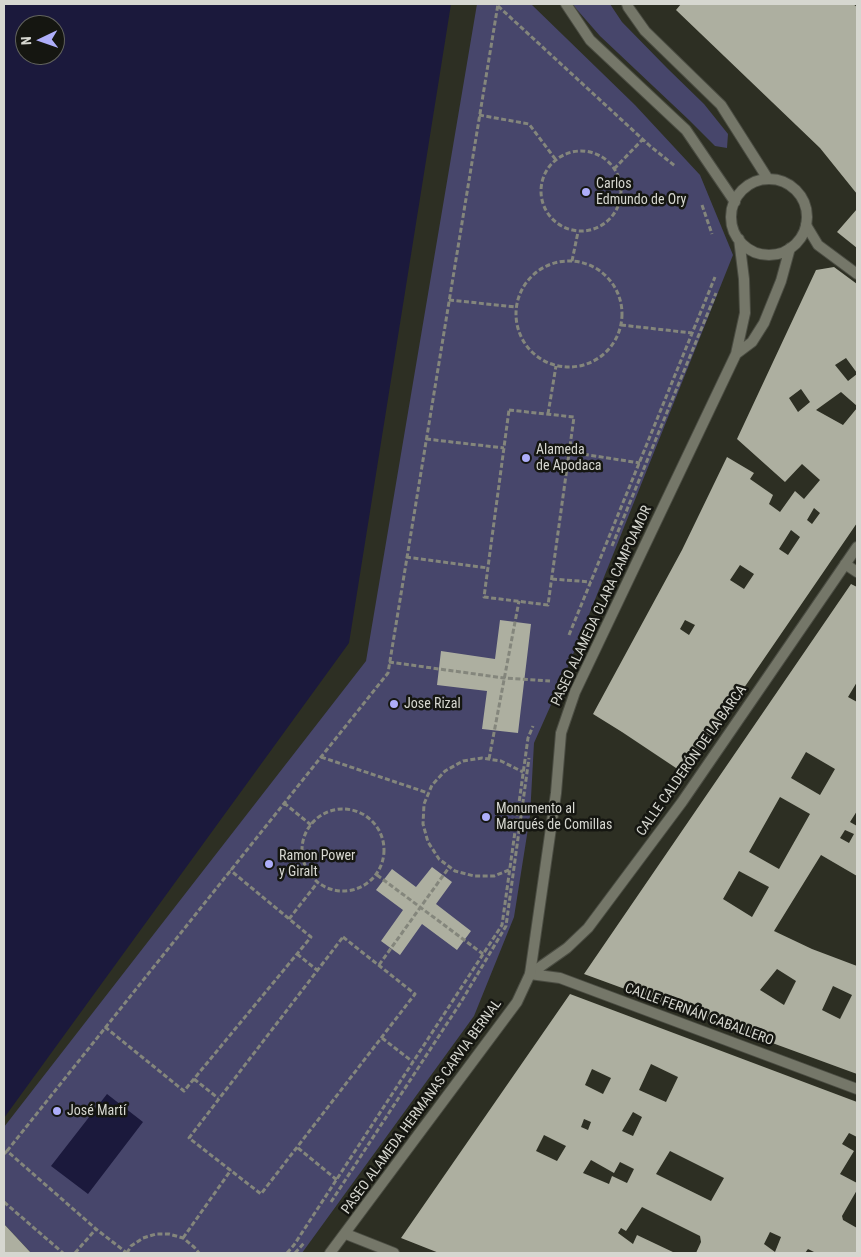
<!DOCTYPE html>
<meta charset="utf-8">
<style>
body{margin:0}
#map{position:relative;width:861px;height:1257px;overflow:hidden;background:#2d2f23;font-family:"Roboto Condensed",sans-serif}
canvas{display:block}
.frame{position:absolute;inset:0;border:5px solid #d6d7d0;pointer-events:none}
.north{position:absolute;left:15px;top:15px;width:50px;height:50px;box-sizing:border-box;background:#151611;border:1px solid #62635d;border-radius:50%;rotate:267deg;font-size:14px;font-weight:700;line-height:20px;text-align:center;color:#d6d7d0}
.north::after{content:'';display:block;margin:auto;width:18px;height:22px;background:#aeaefa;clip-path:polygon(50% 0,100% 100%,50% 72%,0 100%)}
</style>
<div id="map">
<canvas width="861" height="1257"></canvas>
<div class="frame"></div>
<div class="north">N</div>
</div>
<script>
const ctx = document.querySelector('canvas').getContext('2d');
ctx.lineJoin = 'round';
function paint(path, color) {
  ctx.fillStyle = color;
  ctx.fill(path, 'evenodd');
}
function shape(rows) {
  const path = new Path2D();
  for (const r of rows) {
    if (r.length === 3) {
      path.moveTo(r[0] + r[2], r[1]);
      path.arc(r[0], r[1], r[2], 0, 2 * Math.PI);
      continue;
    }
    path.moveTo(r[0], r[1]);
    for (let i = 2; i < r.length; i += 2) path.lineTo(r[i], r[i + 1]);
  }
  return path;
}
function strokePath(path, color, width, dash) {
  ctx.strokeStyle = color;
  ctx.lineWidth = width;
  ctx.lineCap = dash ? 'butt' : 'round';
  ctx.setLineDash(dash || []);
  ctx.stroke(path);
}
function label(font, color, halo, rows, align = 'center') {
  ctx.font = font + ' "Roboto Condensed",sans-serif';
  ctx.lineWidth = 5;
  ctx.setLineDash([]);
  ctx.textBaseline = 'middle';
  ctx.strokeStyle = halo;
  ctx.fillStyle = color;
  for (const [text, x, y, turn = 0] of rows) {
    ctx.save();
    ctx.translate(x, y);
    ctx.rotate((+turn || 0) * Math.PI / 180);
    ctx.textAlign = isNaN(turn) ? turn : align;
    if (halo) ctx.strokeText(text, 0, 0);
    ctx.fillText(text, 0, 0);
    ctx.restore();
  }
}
paint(shape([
 [477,4,531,4,635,105,700,175,733,255,570,662,534,743,530,816,514,917,474,1016,302,1253,31,1253,4,1224,4,1127,366,661],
 [572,4,610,4,622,22,667,68,704,104,728,134,727,148,715,146,689,120,600,36]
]), '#47466b');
paint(shape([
 [4,4,451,4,349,643,4,1118],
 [25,25,55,25,55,55,25,55],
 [107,1094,143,1122,88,1194,51,1166]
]), '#1b193c');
paint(shape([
 [681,4,853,4,857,7,857,194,820,148,676,10],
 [857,209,857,248,837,232],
 [834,267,857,284,857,373,846,358,835,365,848,381,857,374,857,406,841,392,816,410,843,425,857,408,857,523,685,774,622,732,593,714,682,550,727,457,754,473,750,479,773,495,769,504,780,512,795,491,804,499,820,480,802,464,785,482,737,439,816,270],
 [801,389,810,402,798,412,789,398],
 [814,508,820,513,812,524,807,520],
 [791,530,800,537,788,555,779,549],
 [740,565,754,574,744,589,730,580],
 [685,620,695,625,689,635,680,629],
 [851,584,857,587,857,682,848,697,857,702,857,811,850,822,857,826,857,876,821,855,774,931,812,949,857,966,857,1074,584,974],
 [806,752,835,769,820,795,791,778],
 [780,797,810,814,779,869,749,852],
 [845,830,854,834,849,843,840,838],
 [739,871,769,887,752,917,723,899],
 [777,969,796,981,784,1005,760,990],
 [833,986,852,995,840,1019,822,1010],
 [500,620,531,624,518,733,482,729,487,691,437,685,441,651,495,659],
 [432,867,452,882,436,904,471,931,457,950,422,924,400,955,381,941,403,910,376,890,392,869,416,887],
 [570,994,857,1102,857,1137,849,1133,842,1144,854,1151,840,1174,857,1183,857,1190,842,1216,843,1220,857,1228,857,1253,816,1253,808,1249,805,1253,696,1253,701,1242,700,1236,642,1207,626,1231,621,1228,618,1233,633,1244,637,1235,675,1253,439,1253,401,1238],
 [651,1064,678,1077,666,1102,639,1090],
 [592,1069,611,1078,603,1094,585,1085],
 [633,1112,642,1117,633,1136,622,1131],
 [584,1119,591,1122,588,1130,581,1127],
 [544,1135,566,1146,557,1161,536,1151],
 [670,1151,724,1178,711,1201,656,1174],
 [591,1160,614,1173,620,1162,634,1169,627,1183,612,1176,609,1184,583,1173],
 [770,1232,781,1237,775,1252,764,1244],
 [4,1224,31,1253,4,1253]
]), '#adafa0');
const minor = shape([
 [806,225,818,245,857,274],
 [845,564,857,572],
 [530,974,567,948,588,928,682,802,857,547],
 [530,974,560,978,857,1089],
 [346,1234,394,1253]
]);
const tertiary = shape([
 [566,4,590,40,686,130,735,202],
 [627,4,628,7,645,31,721,105,768,179],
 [769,217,38],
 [736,354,752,342,764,323,781,281,790,248],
 [330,1253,517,1002,530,974,556,793,561,733,575,692,736,354,745,313,744,279,739,239]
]);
strokePath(minor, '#4b4d43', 12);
strokePath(tertiary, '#4b4d43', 12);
strokePath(shape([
 [498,6,650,146,675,166],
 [479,115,529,124,556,160],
 [581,191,40],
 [614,169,643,139],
 [702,205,712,234],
 [572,261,578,232],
 [569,314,53],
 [449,300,516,307],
 [621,325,692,333],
 [509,410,574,417,548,605,484,597,509,410],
 [548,414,556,366],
 [426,439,504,448],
 [569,452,640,463],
 [612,546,716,293],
 [406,557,488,568],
 [552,579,591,582],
 [569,635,715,277],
 [389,662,504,678,550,681],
 [321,757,428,793],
 [489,759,519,601],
 [284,803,311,825],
 [343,850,41],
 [509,870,494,876,474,876,455,871,439,859,428,842,423,824,424,804,432,785,445,771,463,761,482,758,501,761,523,772],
 [377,875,483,954],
 [289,919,318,882],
 [343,937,415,994,261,1194,189,1138,343,937],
 [297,954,317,970],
 [379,965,450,866],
 [105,1027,184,1091,311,937,230,870],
 [382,1038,413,1062],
 [194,1079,218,1098],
 [298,1148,337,1180],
 [7,1151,388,673,498,4],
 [4,1154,7,1151,96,1229,127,1253],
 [4,1202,63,1253],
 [331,1202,461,1002,506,926,529,758],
 [183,1238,231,1170],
 [75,1253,96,1229],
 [127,1253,131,1246,143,1238,156,1234,169,1234,183,1238,194,1247,199,1253],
 [287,1253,294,1245,502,925,528,738,533,726],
 [295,1253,304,1243]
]), '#84867c', 3, [5, 2.5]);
strokePath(minor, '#757769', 10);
strokePath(tertiary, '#757769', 10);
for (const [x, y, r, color] of [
 [586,192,5,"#aeaefa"],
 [526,458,5,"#aeaefa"],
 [394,704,5,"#aeaefa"],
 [486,817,5,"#aeaefa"],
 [269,864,5,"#aeaefa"],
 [57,1111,5,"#aeaefa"]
]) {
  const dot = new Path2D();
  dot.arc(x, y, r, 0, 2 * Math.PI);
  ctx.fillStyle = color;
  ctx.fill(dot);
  strokePath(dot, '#151611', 2);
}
label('14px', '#d6d7d0', '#151611', [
 ["Carlos",596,184],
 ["Edmundo de Ory",596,200],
 ["Alameda",536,450],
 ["de Apodaca",536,466],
 ["Jose Rizal",404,704],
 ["Monumento al",496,809],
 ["Marqués de Comillas",496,825],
 ["Ramon Power",279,856],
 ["y Giralt",279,872],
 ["José Martí",67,1111]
], 'left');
label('14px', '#d6d7d0', '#151611', [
 ["PASEO ALAMEDA CLARA CAMPOAMOR",602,606,-65],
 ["CALLE CALDERÓN DE LA BARCA",692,761,-55],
 ["CALLE FERNÁN CABALLERO",699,1015,20],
 ["PASEO ALAMEDA HERMANAS CARVIA BERNAL",422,1107,-54]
]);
</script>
